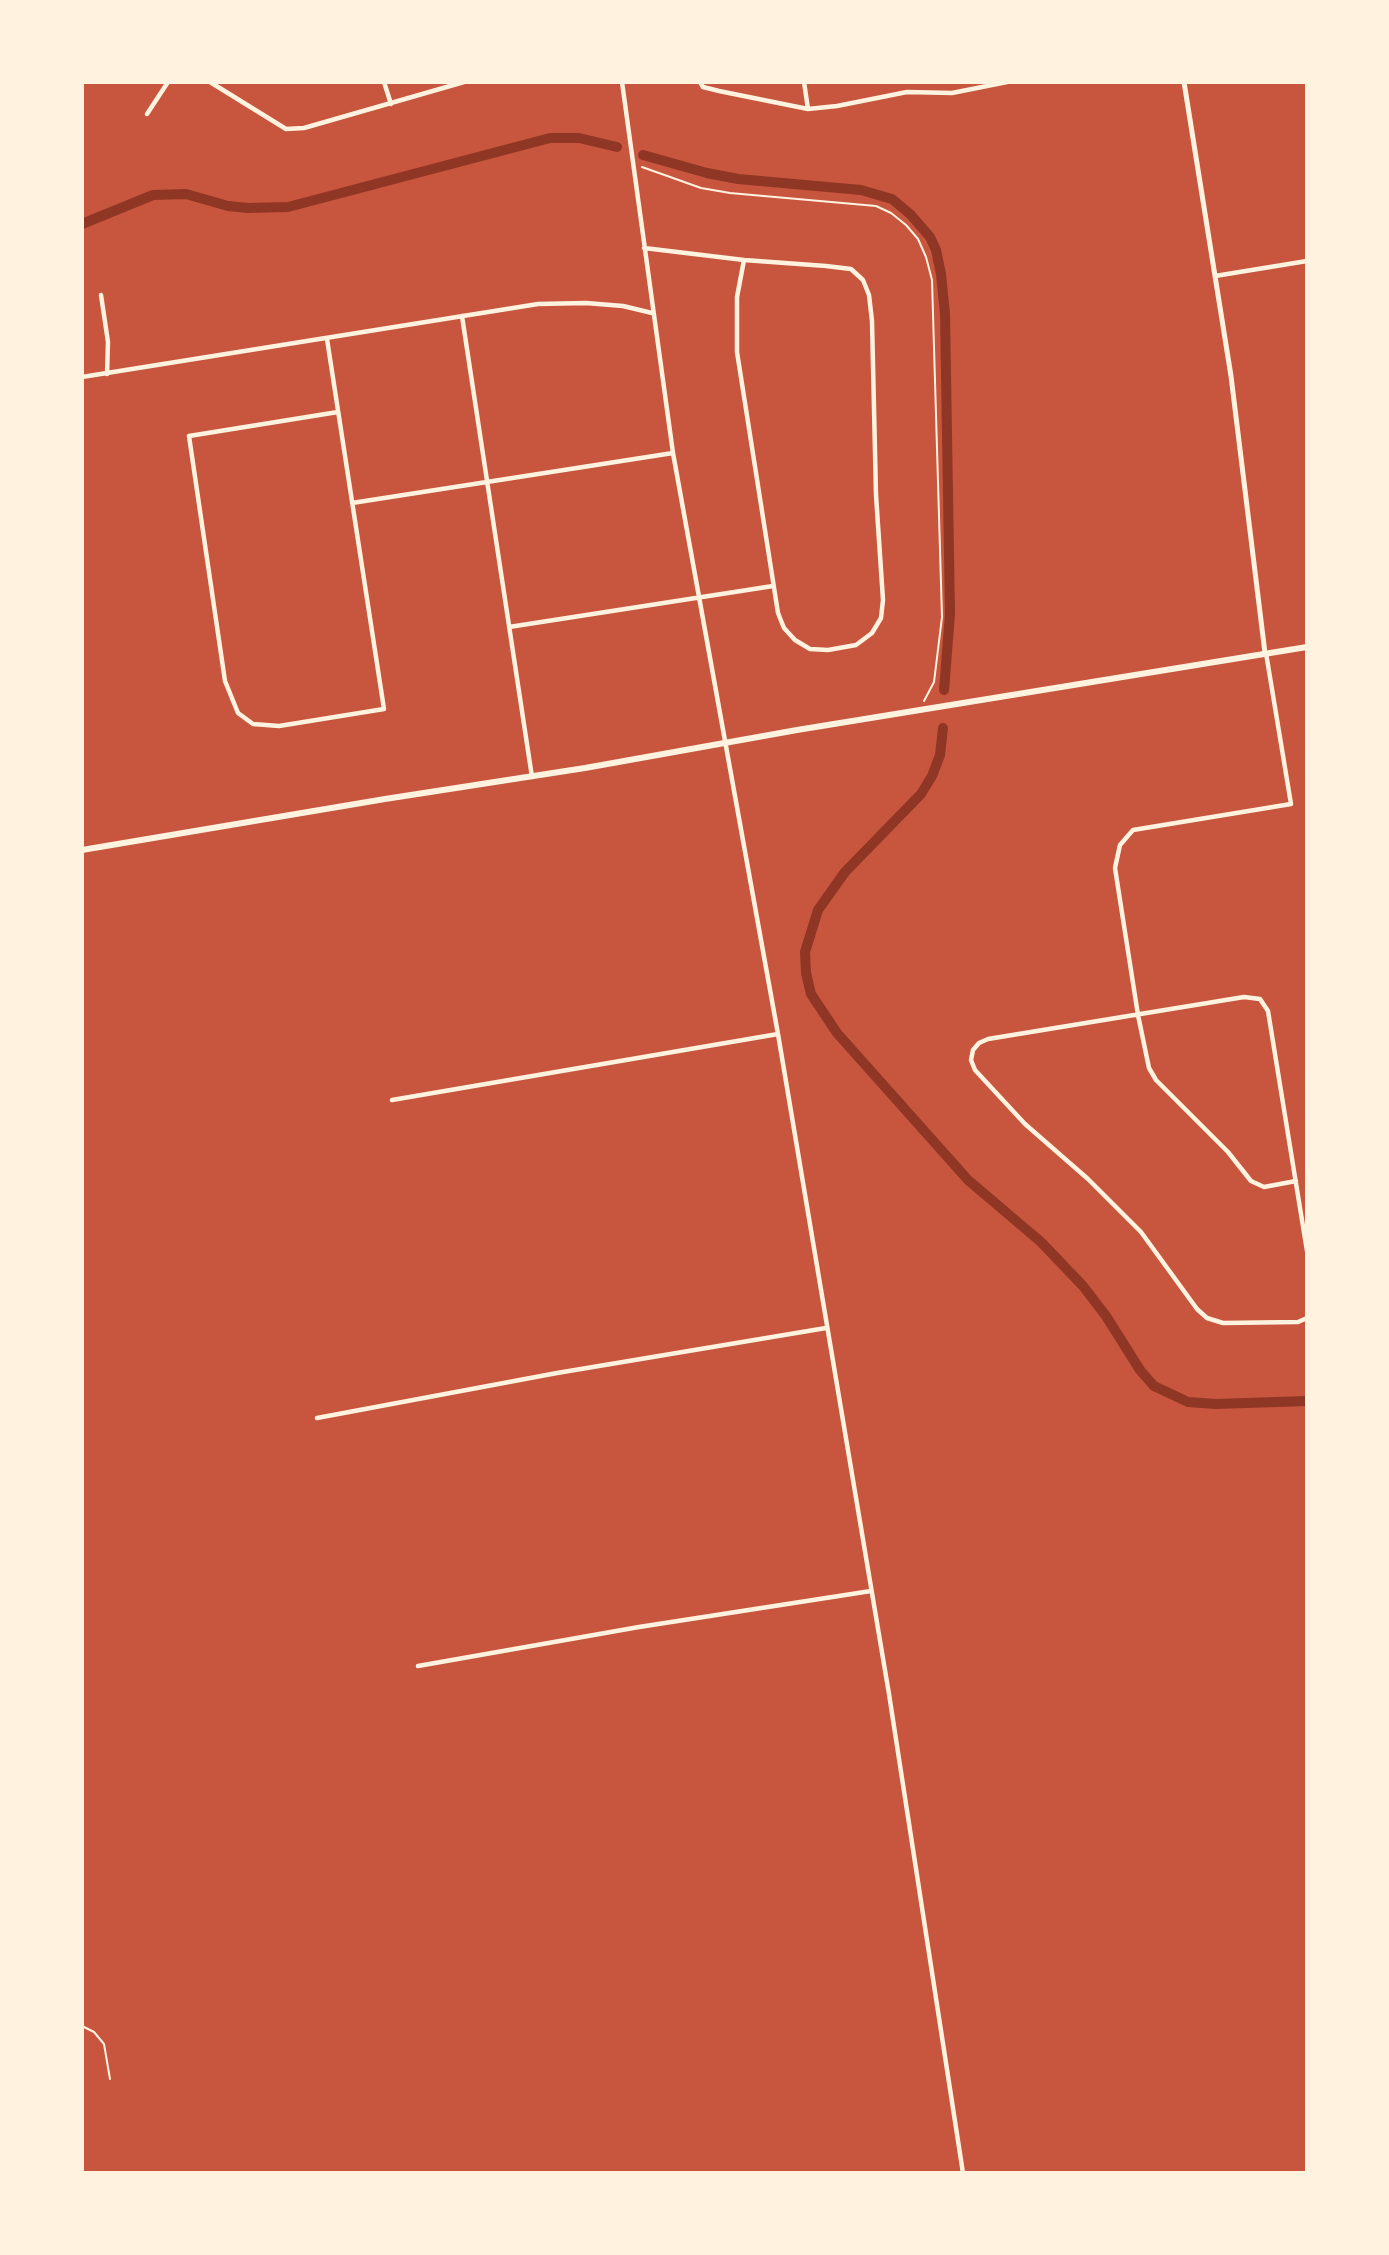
<!DOCTYPE html>
<style>
body{margin:0}
#map{position:relative;width:1389px;height:2255px;overflow:hidden;background:#c8553d;font-family:Georgia,serif}
canvas{display:block}
.frame{position:absolute;inset:0;border:84px solid #fff3e0;pointer-events:none}
</style>
<div id="map">
<canvas width="1389" height="2255"></canvas>
<div class="frame"></div>
</div>
<script>
const ctx = document.querySelector('canvas').getContext('2d');
ctx.lineJoin = 'round';
function shape(rows) {
  const path = new Path2D();
  for (const r of rows) {
    path.moveTo(r[0], r[1]);
    for (let i = 2; i < r.length; i += 2) path.lineTo(r[i], r[i + 1]);
  }
  return path;
}
function strokePath(path, color, width, dash) {
  ctx.strokeStyle = color;
  ctx.lineWidth = width;
  ctx.lineCap = dash ? 'butt' : 'round';
  ctx.setLineDash(dash || []);
  ctx.stroke(path);
}
strokePath(shape([
 [643,155,707,173,738,179,861,190,892,199,910,214,930,237,936,250,941,274,945,314,950,614,944,690],
 [82,224,153,195,186,194,228,206,248,208,288,207,550,138,579,138,617,147],
 [943,728,940,755,932,776,921,794,845,872,818,910,805,952,806,973,811,994,837,1033,968,1180,1041,1242,1083,1286,1106,1316,1140,1370,1154,1386,1188,1402,1216,1404,1307,1401]
]), '#8f3625', 10);
strokePath(shape([
 [642,167,701,188,730,193,876,206,891,213,906,225,918,239,926,257,932,280,942,617,934,682,924,701]
]), '#fff3e0', 2);
strokePath(shape([
 [82,2026,94,2032,104,2044,110,2079]
]), '#fff3e0', 2);
strokePath(shape([
 [210,82,286,129,304,128,464,82],
 [384,82,391,104],
 [622,82,673,453,778,1034,889,1694,963,2173],
 [700,82,703,87,719,91,808,109,837,106,907,92,952,93,1007,82],
 [804,82,808,109],
 [147,114,168,82],
 [644,248,744,260,826,266,851,269,863,280,869,295,872,321,876,495,883,600,881,618,872,633,856,645,828,650,810,649,795,640,784,628,778,613,737,352,737,297,744,260],
 [1215,276,1307,261],
 [101,295,108,342,107,374],
 [462,316,532,777],
 [327,339,384,709,279,726,253,724,238,713,225,681,189,436,338,412],
 [82,377,538,304,586,303,623,306,652,313],
 [352,503,673,453],
 [509,627,773,586],
 [1266,653,1291,804,1133,830,1120,845,1115,868,1138,1015,1149,1068,1156,1080,1228,1152,1251,1181,1264,1187,1296,1181],
 [392,1100,778,1034],
 [1307,1251,1268,1011,1260,999,1244,997,988,1039,979,1043,973,1050,971,1060,975,1070,1025,1124,1088,1179,1141,1232,1197,1309,1207,1318,1223,1323,1298,1322,1307,1318],
 [317,1418,557,1373,826,1328],
 [418,1666,639,1627,871,1591]
]), '#fff3e0', 4.5);
strokePath(shape([
 [1184,82,1231,376,1265,653]
]), '#fff3e0', 5);
strokePath(shape([
 [82,850,385,799,585,768,797,730,1307,647]
]), '#fff3e0', 6);
</script>
